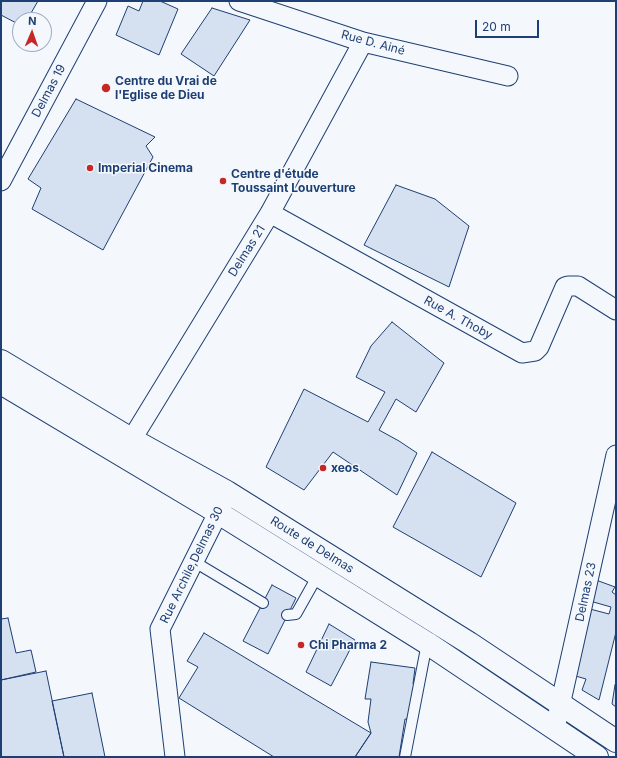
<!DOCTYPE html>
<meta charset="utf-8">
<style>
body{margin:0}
#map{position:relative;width:617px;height:758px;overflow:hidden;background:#f4f7fb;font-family:Inter,sans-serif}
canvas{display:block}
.frame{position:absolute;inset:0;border:2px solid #1d3f73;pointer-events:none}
.north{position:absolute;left:12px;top:12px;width:40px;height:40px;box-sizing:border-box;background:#f4f7fb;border:1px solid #9eadc5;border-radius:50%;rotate:2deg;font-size:11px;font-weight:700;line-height:16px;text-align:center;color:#1d3f73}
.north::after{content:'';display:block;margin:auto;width:14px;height:18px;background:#c62828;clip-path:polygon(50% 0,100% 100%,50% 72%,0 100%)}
.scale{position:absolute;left:475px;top:20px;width:64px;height:18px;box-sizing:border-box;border:2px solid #1d3f73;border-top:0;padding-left:5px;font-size:12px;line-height:14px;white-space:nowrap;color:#1d3f73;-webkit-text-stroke:3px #f4f7fb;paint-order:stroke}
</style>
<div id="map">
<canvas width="617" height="758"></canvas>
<div class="frame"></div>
<div class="north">N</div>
<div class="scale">20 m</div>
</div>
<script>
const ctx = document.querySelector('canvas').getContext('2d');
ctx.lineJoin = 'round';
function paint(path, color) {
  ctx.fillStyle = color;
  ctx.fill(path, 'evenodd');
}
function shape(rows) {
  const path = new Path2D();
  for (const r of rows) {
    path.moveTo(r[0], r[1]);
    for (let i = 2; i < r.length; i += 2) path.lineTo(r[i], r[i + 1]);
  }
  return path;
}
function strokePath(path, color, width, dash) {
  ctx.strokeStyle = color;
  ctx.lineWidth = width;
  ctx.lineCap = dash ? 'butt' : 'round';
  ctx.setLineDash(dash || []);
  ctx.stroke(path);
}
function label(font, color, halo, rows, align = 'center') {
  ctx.font = font + ' Inter,sans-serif';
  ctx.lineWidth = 3;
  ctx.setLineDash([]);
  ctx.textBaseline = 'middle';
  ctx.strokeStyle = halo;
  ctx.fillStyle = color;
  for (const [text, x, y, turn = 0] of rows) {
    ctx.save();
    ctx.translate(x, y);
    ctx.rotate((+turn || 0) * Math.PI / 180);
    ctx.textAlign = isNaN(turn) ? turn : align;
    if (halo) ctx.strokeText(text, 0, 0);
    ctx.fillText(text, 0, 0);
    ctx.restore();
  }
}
const building = shape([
 [1,1,38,1,27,20,20,20,20,25,1,15,1,1],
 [143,1,160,1,178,9,159,55,116,35,128,6,139,11,143,1],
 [212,8,250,20,214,76,181,54,212,8],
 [76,99,155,137,146,146,153,157,103,250,32,209,41,188,28,179,76,99],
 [396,185,435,199,469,226,449,287,364,245,396,185],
 [392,322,444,363,416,412,396,399,379,430,399,441,417,453,397,495,333,452,304,490,266,467,304,389,368,422,385,392,356,377,371,346,392,322],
 [432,452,516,503,481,577,393,527,432,452],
 [596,580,615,587,612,592,616,595,616,632,599,700,582,690,586,679,572,675,590,609,609,614,611,607,590,601,596,580],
 [272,585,296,598,268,654,243,641,272,585],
 [8,618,16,653,31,650,36,672,1,680,1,619,8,618],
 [329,624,355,640,331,686,306,672,329,624],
 [204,633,371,733,355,757,274,757,179,698,198,667,187,661,204,633],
 [371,662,415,668,413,684,418,685,413,720,405,719,399,757,355,757,371,733,368,722,371,699,365,699,371,662],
 [46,671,64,757,1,757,1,680,46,671],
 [615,685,616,685,616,707,612,704,615,685],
 [92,693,105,757,64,757,52,701,92,693]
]);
paint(building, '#d5e0f0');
strokePath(building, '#1d3f73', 1);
const lane = shape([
 [193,561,263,603],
 [287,615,296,614,318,575],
 [405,757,427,643]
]);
const street = shape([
 [239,1,363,42,508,76],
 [1,181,97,1],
 [270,213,522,353,535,351,539,347,565,287,568,286,578,286,616,310],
 [124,452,270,213,363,42],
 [555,728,616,455],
 [175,757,160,629,225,499]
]);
const primary = shape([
 [1,361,131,439,227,492,469,643,616,741],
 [1,383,217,512,427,643,597,757]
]);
strokePath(lane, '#1d3f73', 12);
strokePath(street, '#1d3f73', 21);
strokePath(primary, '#1d3f73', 24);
strokePath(lane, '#f4f7fb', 10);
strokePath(street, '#f4f7fb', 19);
strokePath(primary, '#f4f7fb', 22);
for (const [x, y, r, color] of [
 [106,88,5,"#c62828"],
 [90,168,4,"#c62828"],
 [223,181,4,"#c62828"],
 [323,468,4,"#c62828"],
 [301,645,4,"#c62828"]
]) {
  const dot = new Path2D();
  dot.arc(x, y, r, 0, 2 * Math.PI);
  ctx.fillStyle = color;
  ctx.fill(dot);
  strokePath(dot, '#f4f7fb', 1.5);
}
label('12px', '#1d3f73', '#f4f7fb', [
 ["Rue D. Ainé",373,43,15],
 ["Delmas 19",49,91,-62],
 ["Delmas 21",247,251,-58],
 ["Rue A. Thoby",458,318,29],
 ["Route de Delmas",312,545,32],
 ["Rue Archile,Delmas 30",192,565,-64],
 ["Delmas 23",586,592,-78]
]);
label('bold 12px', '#1d3f73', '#f4f7fb', [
 ["Centre du Vrai de",115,81],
 ["l'Eglise de Dieu",115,95],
 ["Imperial Cinema",98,168],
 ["Centre d'étude",231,174],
 ["Toussaint Louverture",231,188],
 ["xeos",331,468],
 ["Chi Pharma 2",309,645]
], 'left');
</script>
